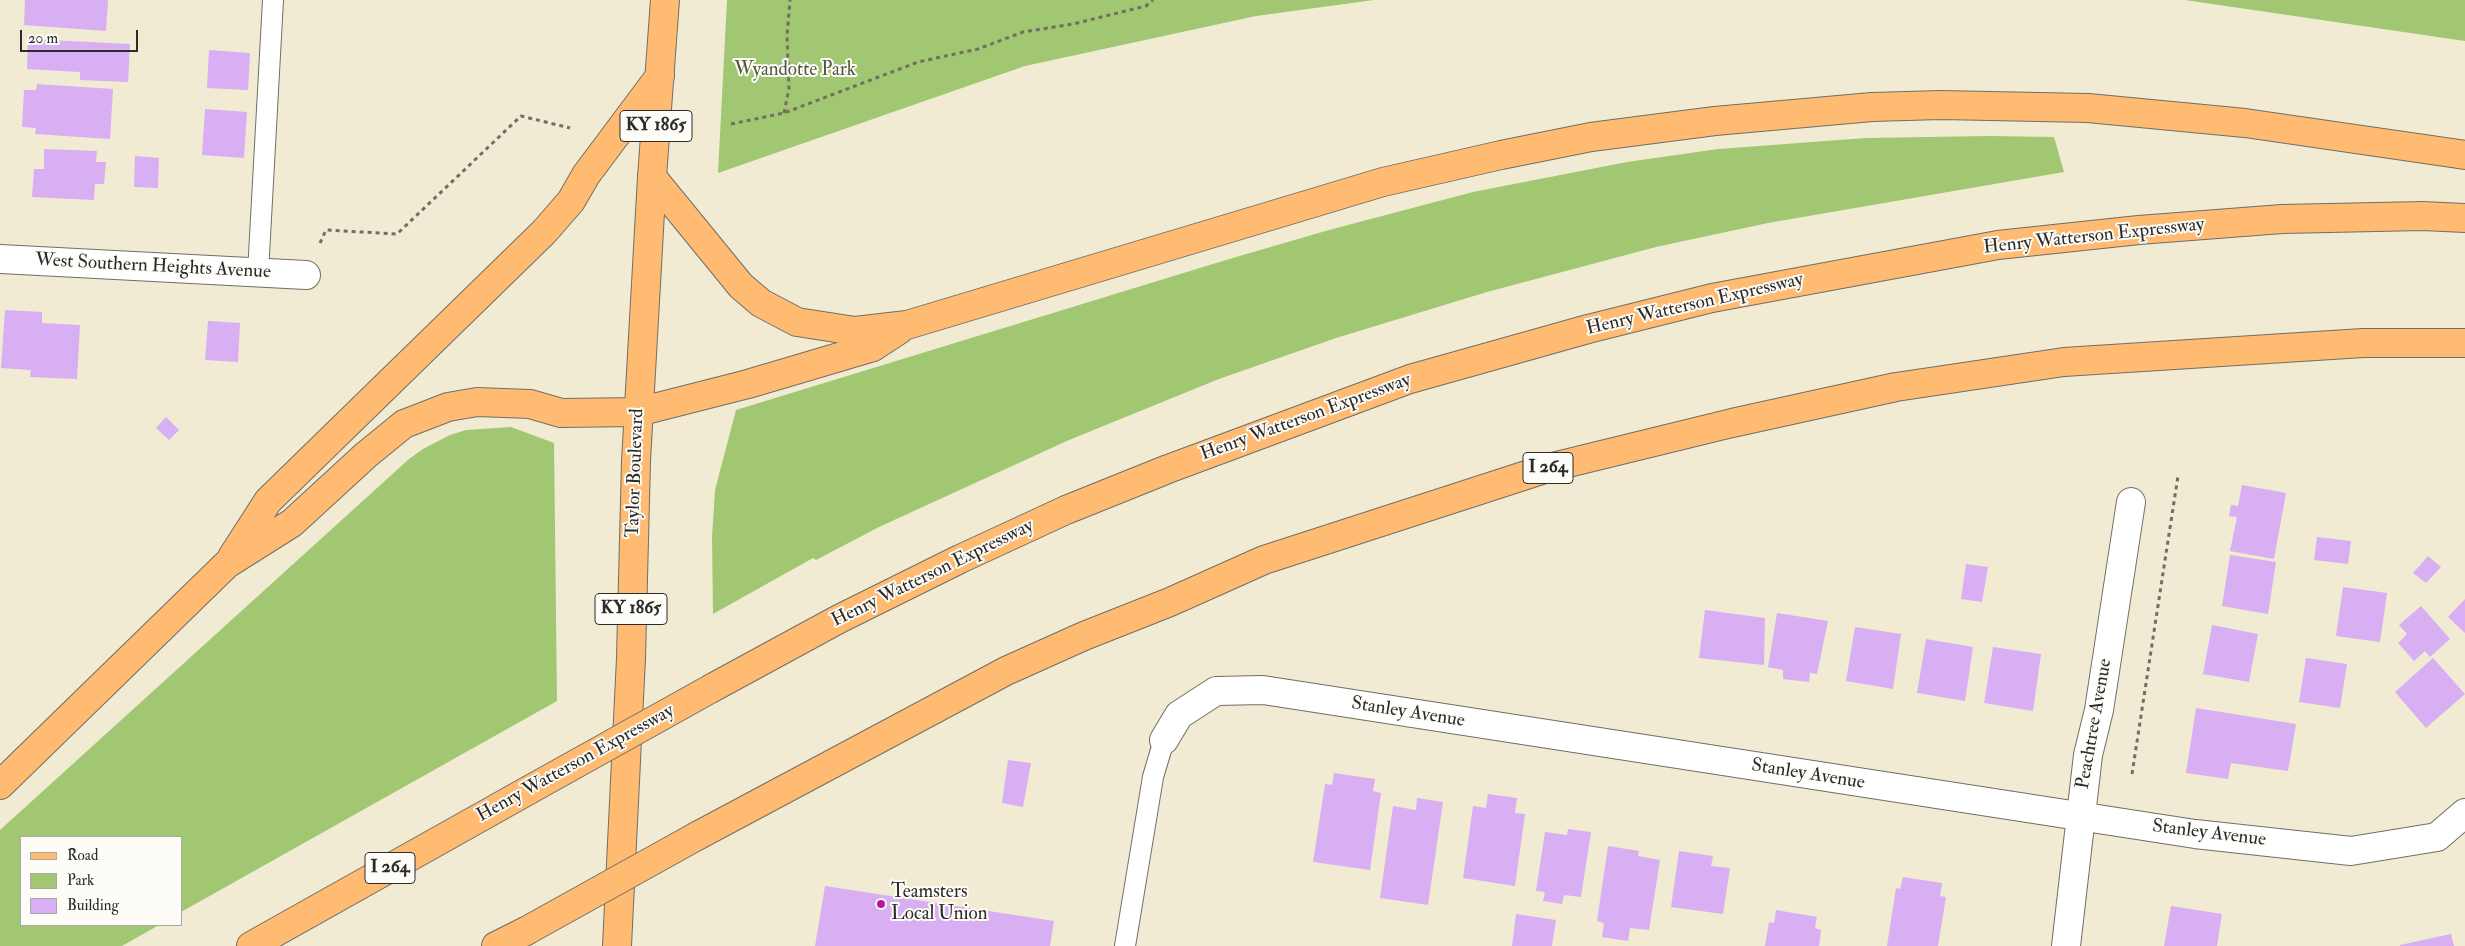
<!DOCTYPE html>
<style>
body{margin:0}
#map{position:relative;width:2465px;height:946px;overflow:hidden;background:#f1ebd3;font-family:"IM FELL Double Pica",serif}
canvas{display:block}
.legend{position:absolute;left:20px;top:836px;width:162px;height:90px;box-sizing:border-box;background:#fdfcf7;border:1px solid #a9a8a5;margin:0;padding:6px 9px;list-style:none;font-size:15px;color:#2b2b2b}
.legend li{display:flex;align-items:center;gap:10px;height:25px}
.legend b{width:25px;border:1px solid #a9a8a5}
.scale{position:absolute;left:20px;top:30px;width:118px;height:22px;box-sizing:border-box;border:2px solid #2b2b2b;border-top:0;padding-left:6px;font-size:15px;line-height:18px;white-space:nowrap;color:#2b2b2b;-webkit-text-stroke:4px #fdfcf7;paint-order:stroke}
</style>
<div id="map">
<canvas width="2465" height="946"></canvas>
<ul class="legend">
<li><b style="height:6px;background:#ffbb71"></b>Road</li>
<li><b style="height:14px;background:#a1c772"></b>Park</li>
<li><b style="height:14px;background:#d7aff2"></b>Building</li>
</ul>
<div class="scale">20 m</div>
</div>
<script>
const ctx = document.querySelector('canvas').getContext('2d');
ctx.lineJoin = 'round';
function paint(path, color) {
  ctx.fillStyle = color;
  ctx.fill(path, 'evenodd');
}
function shape(rows) {
  const path = new Path2D();
  for (const r of rows) {
    path.moveTo(r[0], r[1]);
    for (let i = 2; i < r.length; i += 2) path.lineTo(r[i], r[i + 1]);
  }
  return path;
}
function strokePath(path, color, width, dash) {
  ctx.strokeStyle = color;
  ctx.lineWidth = width;
  ctx.lineCap = dash ? 'butt' : 'round';
  ctx.setLineDash(dash || []);
  ctx.stroke(path);
}
function label(font, color, halo, rows, align = 'center') {
  ctx.font = font + ' "IM FELL Double Pica",serif';
  ctx.lineWidth = 4;
  ctx.setLineDash([]);
  ctx.textBaseline = 'middle';
  ctx.strokeStyle = halo;
  ctx.fillStyle = color;
  for (const [text, x, y, turn = 0] of rows) {
    ctx.save();
    ctx.translate(x, y);
    ctx.rotate((+turn || 0) * Math.PI / 180);
    ctx.textAlign = isNaN(turn) ? turn : align;
    if (halo) ctx.strokeText(text, 0, 0);
    ctx.fillText(text, 0, 0);
    ctx.restore();
  }
}
paint(shape([
 [727,0,1374,0,1256,16,1025,66,718,173],
 [2185,0,2465,0,2465,41],
 [1989,136,2054,137,2064,172,1768,223,1656,247,1487,292,1336,338,1219,379,1069,440,879,527,816,560,813,558,713,614,712,537,715,490,736,410,1226,260,1329,230,1473,192,1627,162,1718,149,1866,138],
 [511,427,554,443,557,701,181,912,181,837,21,837,21,925,159,925,122,946,0,946,0,830,409,459,423,449,450,435,466,430]
]), '#a1c772');
paint(shape([
 [25,0,108,0,106,31,24,25],
 [28,39,130,44,128,82,80,80,80,72,27,69],
 [209,50,250,53,248,90,207,88],
 [37,84,113,89,110,139,35,134,36,128,22,127,24,90,36,90],
 [205,109,247,112,244,158,202,155],
 [44,149,97,151,96,162,106,162,104,184,95,184,94,200,32,197,34,169,44,169],
 [135,156,159,158,158,188,134,187],
 [5,310,42,312,42,323,80,325,77,379,30,377,31,370,1,368],
 [208,321,240,323,238,362,205,360],
 [166,417,179,430,169,440,156,428],
 [2242,485,2286,493,2274,559,2230,551,2237,517,2229,516,2231,505,2238,506],
 [2317,537,2351,541,2348,564,2314,560],
 [2230,555,2276,562,2268,614,2222,606],
 [2428,556,2441,567,2426,583,2413,573],
 [1966,564,1988,567,1982,602,1961,599],
 [2343,587,2387,593,2380,642,2336,636],
 [2465,599,2465,633,2448,617],
 [2421,606,2450,639,2430,657,2425,651,2414,661,2398,643,2407,634,2399,625],
 [1705,610,1765,618,1764,665,1699,658],
 [1777,613,1828,621,1817,674,1810,673,1809,682,1783,679,1783,670,1768,667],
 [2212,625,2258,634,2249,682,2203,674],
 [1855,627,1901,634,1893,689,1846,681],
 [1926,639,1973,647,1965,701,1917,693],
 [1993,647,2041,654,2033,711,1984,703],
 [2306,658,2347,664,2340,708,2299,702],
 [2433,658,2465,694,2426,728,2395,692],
 [2196,708,2296,724,2288,771,2231,763,2228,779,2186,773],
 [1008,760,1031,763,1023,807,1002,803],
 [1334,773,1375,779,1373,791,1381,793,1370,870,1313,862,1325,784,1332,785],
 [1488,794,1517,798,1515,813,1525,814,1515,886,1463,878,1473,806,1486,808],
 [1417,798,1443,802,1428,905,1380,898,1393,806,1416,810],
 [1568,829,1591,832,1581,897,1564,895,1562,904,1543,901,1545,892,1536,891,1545,832,1567,835],
 [1608,846,1639,851,1638,856,1660,860,1649,930,1630,928,1628,941,1602,937,1604,923,1597,921],
 [1679,851,1713,856,1711,866,1730,868,1723,914,1671,907],
 [1903,877,1942,883,1940,896,1946,897,1938,946,1887,946,1896,888,1900,889],
 [825,886,1054,921,1050,946,815,946],
 [2171,906,2222,914,2217,946,2164,946],
 [1776,910,1817,917,1815,928,1821,930,1819,946,1765,946,1769,922,1774,923],
 [1516,914,1556,920,1552,946,1512,946],
 [2451,934,2454,946,2400,946,2400,945]
]), '#d7aff2');
const service = shape([
 [258,273,273,0],
 [1125,946,1153,777,1164,740]
]);
const minor = shape([
 [0,259,306,275],
 [1164,740,1179,715,1216,691,1263,690,2195,834,2351,851,2437,837,2465,813],
 [2066,946,2088,755,2099,710,2131,502]
]);
const primary = shape([
 [617,946,631,658,636,461,652,177,665,0]
]);
const motorway = shape([
 [652,177,741,286,761,303,797,322,855,331,907,325,1383,182,1501,155,1591,137,1715,121,1872,107,1941,105,2088,108,2245,123,2465,155],
 [232,557,268,501,544,232,571,201,586,175,660,76],
 [712,688,839,619,960,559,1066,510,1168,469,1410,379,1588,329,1712,298,1998,245,2139,230,2282,219,2423,216,2465,218],
 [0,785,227,564,292,523,366,455,404,424,448,407,477,402,530,404,561,413,638,412,748,384,873,347,899,330],
 [697,836,1006,671,1084,636,1170,602,1264,560,1548,468,1732,423,1896,387,2064,362,2363,343,2465,343],
 [251,946,529,790],
 [496,946,526,931]
]);
strokePath(service, '#706e66', 22);
strokePath(minor, '#706e66', 30);
strokePath(primary, '#706e66', 30);
strokePath(motorway, '#706e66', 30);
strokePath(shape([
 [784,113,789,89,787,36,790,0],
 [731,124,784,113,918,62,978,49,1023,32,1073,24,1146,6,1153,0],
 [320,243,326,230,397,234,521,116,570,128],
 [2132,774,2178,476]
]), '#706e66', 3, [4, 4]);
strokePath(service, '#fff', 20);
strokePath(minor, '#fff', 28);
strokePath(primary, '#ffbb71', 28);
strokePath(motorway, '#ffbb71', 28);
const motorwayBridge = shape([
 [529,790,712,688],
 [526,931,697,836]
]);
strokePath(motorwayBridge, '#706e66', 30, []);
strokePath(motorwayBridge, '#ffbb71', 28);
for (const [x, y, r, color] of [
 [881,904,5,"#b5179e"]
]) {
  const dot = new Path2D();
  dot.arc(x, y, r, 0, 2 * Math.PI);
  ctx.fillStyle = color;
  ctx.fill(dot);
  strokePath(dot, '#fdfcf7', 2);
}
for (const [x, y, w] of [
 [656,126,72],
 [1548,468,50],
 [631,609,72],
 [390,868,50]
]) {
  const box = new Path2D();
  box.roundRect(x - w / 2, y - 15.5, w, 31, 4);
  ctx.fillStyle = '#fdfcf7';
  ctx.fill(box);
  strokePath(box, '#2b2b2b', 1);
}
label('bold 18px', '#2b2b2b', null, [
 ["KY 1865",656,126],
 ["I 264",1548,468],
 ["KY 1865",631,609],
 ["I 264",390,868]
]);
label('19px', '#4e5a40', '#fdfcf7', [
 ["Wyandotte Park",795,71]
]);
label('19px', '#2b2b2b', '#fdfcf7', [
 ["Henry Watterson Expressway",2094,237,-6],
 ["West Southern Heights Avenue",153,267,3],
 ["Henry Watterson Expressway",1695,305,-13],
 ["Henry Watterson Expressway",1306,418,-20],
 ["Taylor Boulevard",636,473,-88],
 ["Henry Watterson Expressway",933,574,-26],
 ["Stanley Avenue",1408,713,9],
 ["Peachtree Avenue",2095,724,-80],
 ["Henry Watterson Expressway",576,764,-29],
 ["Stanley Avenue",1808,775,9],
 ["Stanley Avenue",2209,834,7]
]);
label('19px', '#2b2b2b', '#fdfcf7', [
 ["Teamsters",891,893],
 ["Local Union",891,915]
], 'left');
</script>
